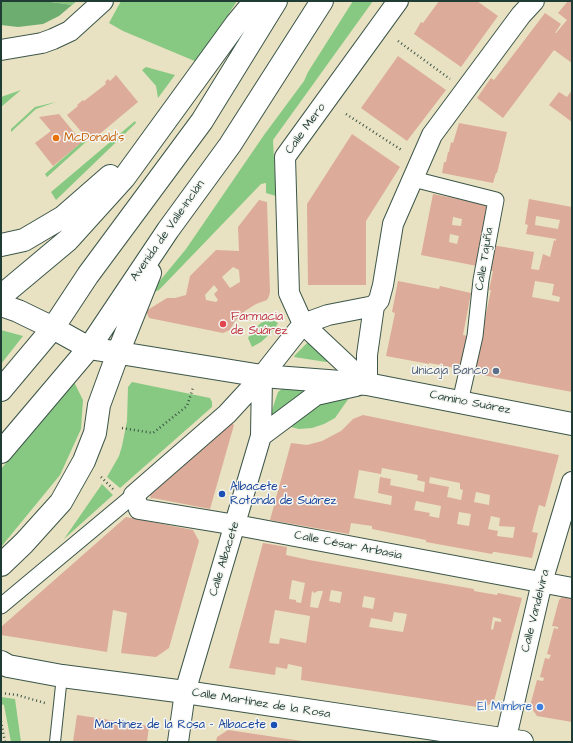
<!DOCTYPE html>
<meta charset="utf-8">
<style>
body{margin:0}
#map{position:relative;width:573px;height:743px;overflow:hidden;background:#e8e2c2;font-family:"Architects Daughter",sans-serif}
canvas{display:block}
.frame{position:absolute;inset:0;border:2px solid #1f3d34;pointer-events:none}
</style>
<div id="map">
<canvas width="573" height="743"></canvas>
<div class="frame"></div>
</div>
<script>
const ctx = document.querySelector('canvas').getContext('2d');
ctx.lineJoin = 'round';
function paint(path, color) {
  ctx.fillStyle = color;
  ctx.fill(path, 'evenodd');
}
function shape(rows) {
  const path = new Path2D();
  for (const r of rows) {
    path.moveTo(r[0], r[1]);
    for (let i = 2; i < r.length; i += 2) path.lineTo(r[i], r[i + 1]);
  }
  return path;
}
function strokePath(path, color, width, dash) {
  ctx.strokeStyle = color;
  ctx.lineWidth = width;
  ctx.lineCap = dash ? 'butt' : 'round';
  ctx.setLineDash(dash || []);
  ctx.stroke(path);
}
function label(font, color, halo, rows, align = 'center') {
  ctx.font = font + ' "Architects Daughter",sans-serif';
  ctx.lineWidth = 3;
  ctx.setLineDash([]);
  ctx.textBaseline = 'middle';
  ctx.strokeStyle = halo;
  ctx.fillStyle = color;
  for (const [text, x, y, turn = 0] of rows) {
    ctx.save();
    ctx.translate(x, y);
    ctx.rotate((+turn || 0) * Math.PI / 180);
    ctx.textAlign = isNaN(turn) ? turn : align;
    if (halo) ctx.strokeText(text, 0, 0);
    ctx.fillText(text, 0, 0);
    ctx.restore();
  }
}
paint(shape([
 [44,1,77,1,72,5],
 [121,1,237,1,197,62,123,31,109,23],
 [353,1,373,1,273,140,276,196,266,193,266,183,261,184,159,290,149,294,186,249,264,135,304,81,308,72],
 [146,67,175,75,158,98,156,86,142,70],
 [21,90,1,107,1,97],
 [56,102,36,109,11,132,11,129,35,107],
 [135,121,136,123,56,200,51,192],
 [85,139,87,141,47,177,45,174],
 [278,314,275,321,278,323,274,330,261,342,252,347,248,338,254,329,261,323],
 [1,330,23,336,1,364],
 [309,341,329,361,326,362,294,357,295,355],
 [74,382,83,400,81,429,60,475,1,547,1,469],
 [132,382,210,398,212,402,212,407,120,488,107,477,119,456,122,446,127,421,128,387],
 [283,388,305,389,306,391,294,398,269,419,278,392],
 [349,398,335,418,324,424,312,428,299,429,291,427,297,418,322,402,336,399],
 [102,484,113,495,64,539],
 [1,697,15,699,21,742,11,742,4,705,1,704]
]), '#87c982');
paint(shape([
 [1,1,44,1,72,5,59,16,43,24,18,27,1,25]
]), '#6dad70');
paint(shape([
 [439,1,477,1,498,16,461,67,414,34,421,22,423,23],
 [568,1,572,1,572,63,554,50,503,118,477,98,491,78,494,80,545,13,561,24,555,33,556,33,567,20,558,13],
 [398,56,446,90,407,141,361,108],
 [116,75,138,102,90,142,67,115,78,106,77,105,83,100,84,101,106,84,105,82,108,79,110,81],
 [572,90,572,122,549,105,559,92,567,97],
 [59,114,82,142,53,166,35,143,51,131,39,117],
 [459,123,507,132,499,165,497,173,496,173,493,183,442,173,444,162,446,162,448,152,449,152,451,142,453,143],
 [352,134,400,167,366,221,366,285,308,285,307,204],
 [433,194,489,205,477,266,421,255],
 [453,217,462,219,461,226,452,225],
 [450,234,459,236,457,244,449,242],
 [529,199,572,207,572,392,477,374,474,371,491,290,489,290,493,271,491,271,489,264,492,245,534,252,531,269,539,270,543,254,550,257,554,240,556,241,556,239,526,234,528,225,525,224],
 [536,216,560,220,558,229,535,225],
 [535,281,554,284,552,295,560,297,559,302,532,297],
 [259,200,267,202,270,292,269,296,267,300,256,304,245,311,235,321,230,330,223,333,149,318,146,311,167,298,175,298,186,295,190,276,216,250,239,251,238,227],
 [233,267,239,270,240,282,230,288,222,277],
 [214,285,218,290,214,294,218,300,216,302,206,300,205,295],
 [398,281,439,289,440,286,471,293,463,335,468,336,461,369,429,363,429,364,386,356,395,313,392,312],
 [363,415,559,455,545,507,539,505,535,520,532,532,538,533,532,558,495,552,493,552,492,554,426,542,426,540,372,529,372,526,351,523,349,534,270,520,291,443,307,445,322,441,341,431,353,419],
 [382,468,418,475,417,480,425,482,424,492,390,485,391,479,380,477,378,493,392,496,391,505,354,498,359,470,381,474],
 [430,477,460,483,460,489,463,490,461,500,447,497,449,487,429,483],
 [476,492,490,495,489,505,474,502],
 [416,501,441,506,439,518,429,516,430,513,414,510],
 [459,512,471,514,469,526,457,524],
 [491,516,500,518,499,526,515,527,513,538,497,536,498,531,488,529],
 [232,423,234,425,210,509,153,498,151,499,150,494],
 [126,517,193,530,199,541,169,648,156,657,121,653,127,613,113,610,107,652,1,635,1,627],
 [263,543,287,547,286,555,309,560,474,589,474,591,497,595,498,593,522,598,494,701,484,708,301,680,302,667,288,664,287,669,276,667,275,675,229,668],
 [292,580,305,583,301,603,296,602,296,600,289,599],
 [331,590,342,592,340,603,329,601],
 [312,591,314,593,318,591,323,591,318,608,310,607],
 [364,596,375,598,373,609,362,607],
 [275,610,310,616,306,643,280,638,279,644,269,643],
 [394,612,407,614,403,632,369,627,371,618,392,622],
 [493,617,501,619,501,622,495,621,493,630,491,629],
 [562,597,572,599,572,722,537,716,530,706,537,680,543,681,544,678,540,677,545,658,549,659,551,655,547,654,554,628,558,629,558,627,552,626,559,600],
 [77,715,149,726,147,742,73,742],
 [225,719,234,721,233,726,224,724],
 [228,730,302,741,302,742,216,742,217,737]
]), '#ddab99');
const service = shape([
 [55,742,62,676]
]);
const pedestrian = shape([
 [413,179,496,200,481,280,475,336,460,402],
 [1,606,134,495]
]);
const minor = shape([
 [1,50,42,43,53,39,70,31,103,1],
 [374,306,328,315,303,324,262,376,227,414,134,495,139,509,236,525,572,588],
 [374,306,379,300,383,285,393,224,432,135,521,15,534,1],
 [367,384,303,324,289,293,285,157,398,1],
 [367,384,367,355,374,306],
 [261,436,316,395,356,386],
 [178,742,185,692,261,436,262,376],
 [505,742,542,582,572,482]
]);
const primary = shape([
 [1,245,24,240,63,217,110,176],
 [1,296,68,240,124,178,236,24,255,1],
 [1,305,18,311,53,328,89,348,262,376,367,384,572,424],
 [1,390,53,328,88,275,202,121,276,1],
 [1,452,89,348,168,230,230,145,322,1],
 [1,565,24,543,61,502,84,461,95,433,99,405,118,353,150,273],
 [1,662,8,666,62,676,185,692,522,742]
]);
strokePath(service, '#3d5649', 12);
strokePath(pedestrian, '#3d5649', 17);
strokePath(minor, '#3d5649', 22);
strokePath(primary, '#3d5649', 24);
strokePath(shape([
 [398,41,450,79],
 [346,114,403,151],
 [122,428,153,433,187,406,193,388],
 [101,477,114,490],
 [1,693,17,695,45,703],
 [1,721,5,742]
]), '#3d5649', 2.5, [1, 3]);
strokePath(service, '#fff', 10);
strokePath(pedestrian, '#fff', 15);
strokePath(minor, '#fff', 20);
strokePath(primary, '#fff', 22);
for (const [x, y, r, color] of [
 [56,138,4,"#e8710a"],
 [223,324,4,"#e0444e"],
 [496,371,4,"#5c6f8a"],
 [222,494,4,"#1a4fb4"],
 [540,707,4,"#3f7fe0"],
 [274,725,4,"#1a4fb4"]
]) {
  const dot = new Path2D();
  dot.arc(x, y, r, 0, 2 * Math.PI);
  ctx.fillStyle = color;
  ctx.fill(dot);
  strokePath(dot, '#f6f6f2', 1.5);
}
label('12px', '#1f3d34', '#f6f6f2', [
 ["Calle Mero",306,129,-54],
 ["Avenida de Valle-Inclán",168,231,-55],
 ["Calle Tajuña",485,259,-81],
 ["Camino Suárez",470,403,11],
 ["Calle César Arbasia",348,546,11],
 ["Calle Albacete",225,559,-73],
 ["Calle Vandelvira",536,611,-76],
 ["Calle Martínez de la Rosa",261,704,9]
]);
label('12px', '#c56008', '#f6f6f2', [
 ["McDonald's",64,138]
], 'left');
label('12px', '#be3a42', '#f6f6f2', [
 ["Farmacia",231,317],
 ["de Suárez",231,331]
], 'left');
label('12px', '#4e5e75', '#f6f6f2', [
 ["Unicaja Banco",488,371]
], 'right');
label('12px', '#164399', '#f6f6f2', [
 ["Albacete -",230,487],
 ["Rotonda de Suárez",230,501],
 ["Martínez de la Rosa - Albacete",266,725,"right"]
], 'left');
label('12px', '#366cbe', '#f6f6f2', [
 ["El Mimbre",532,707]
], 'right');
</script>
